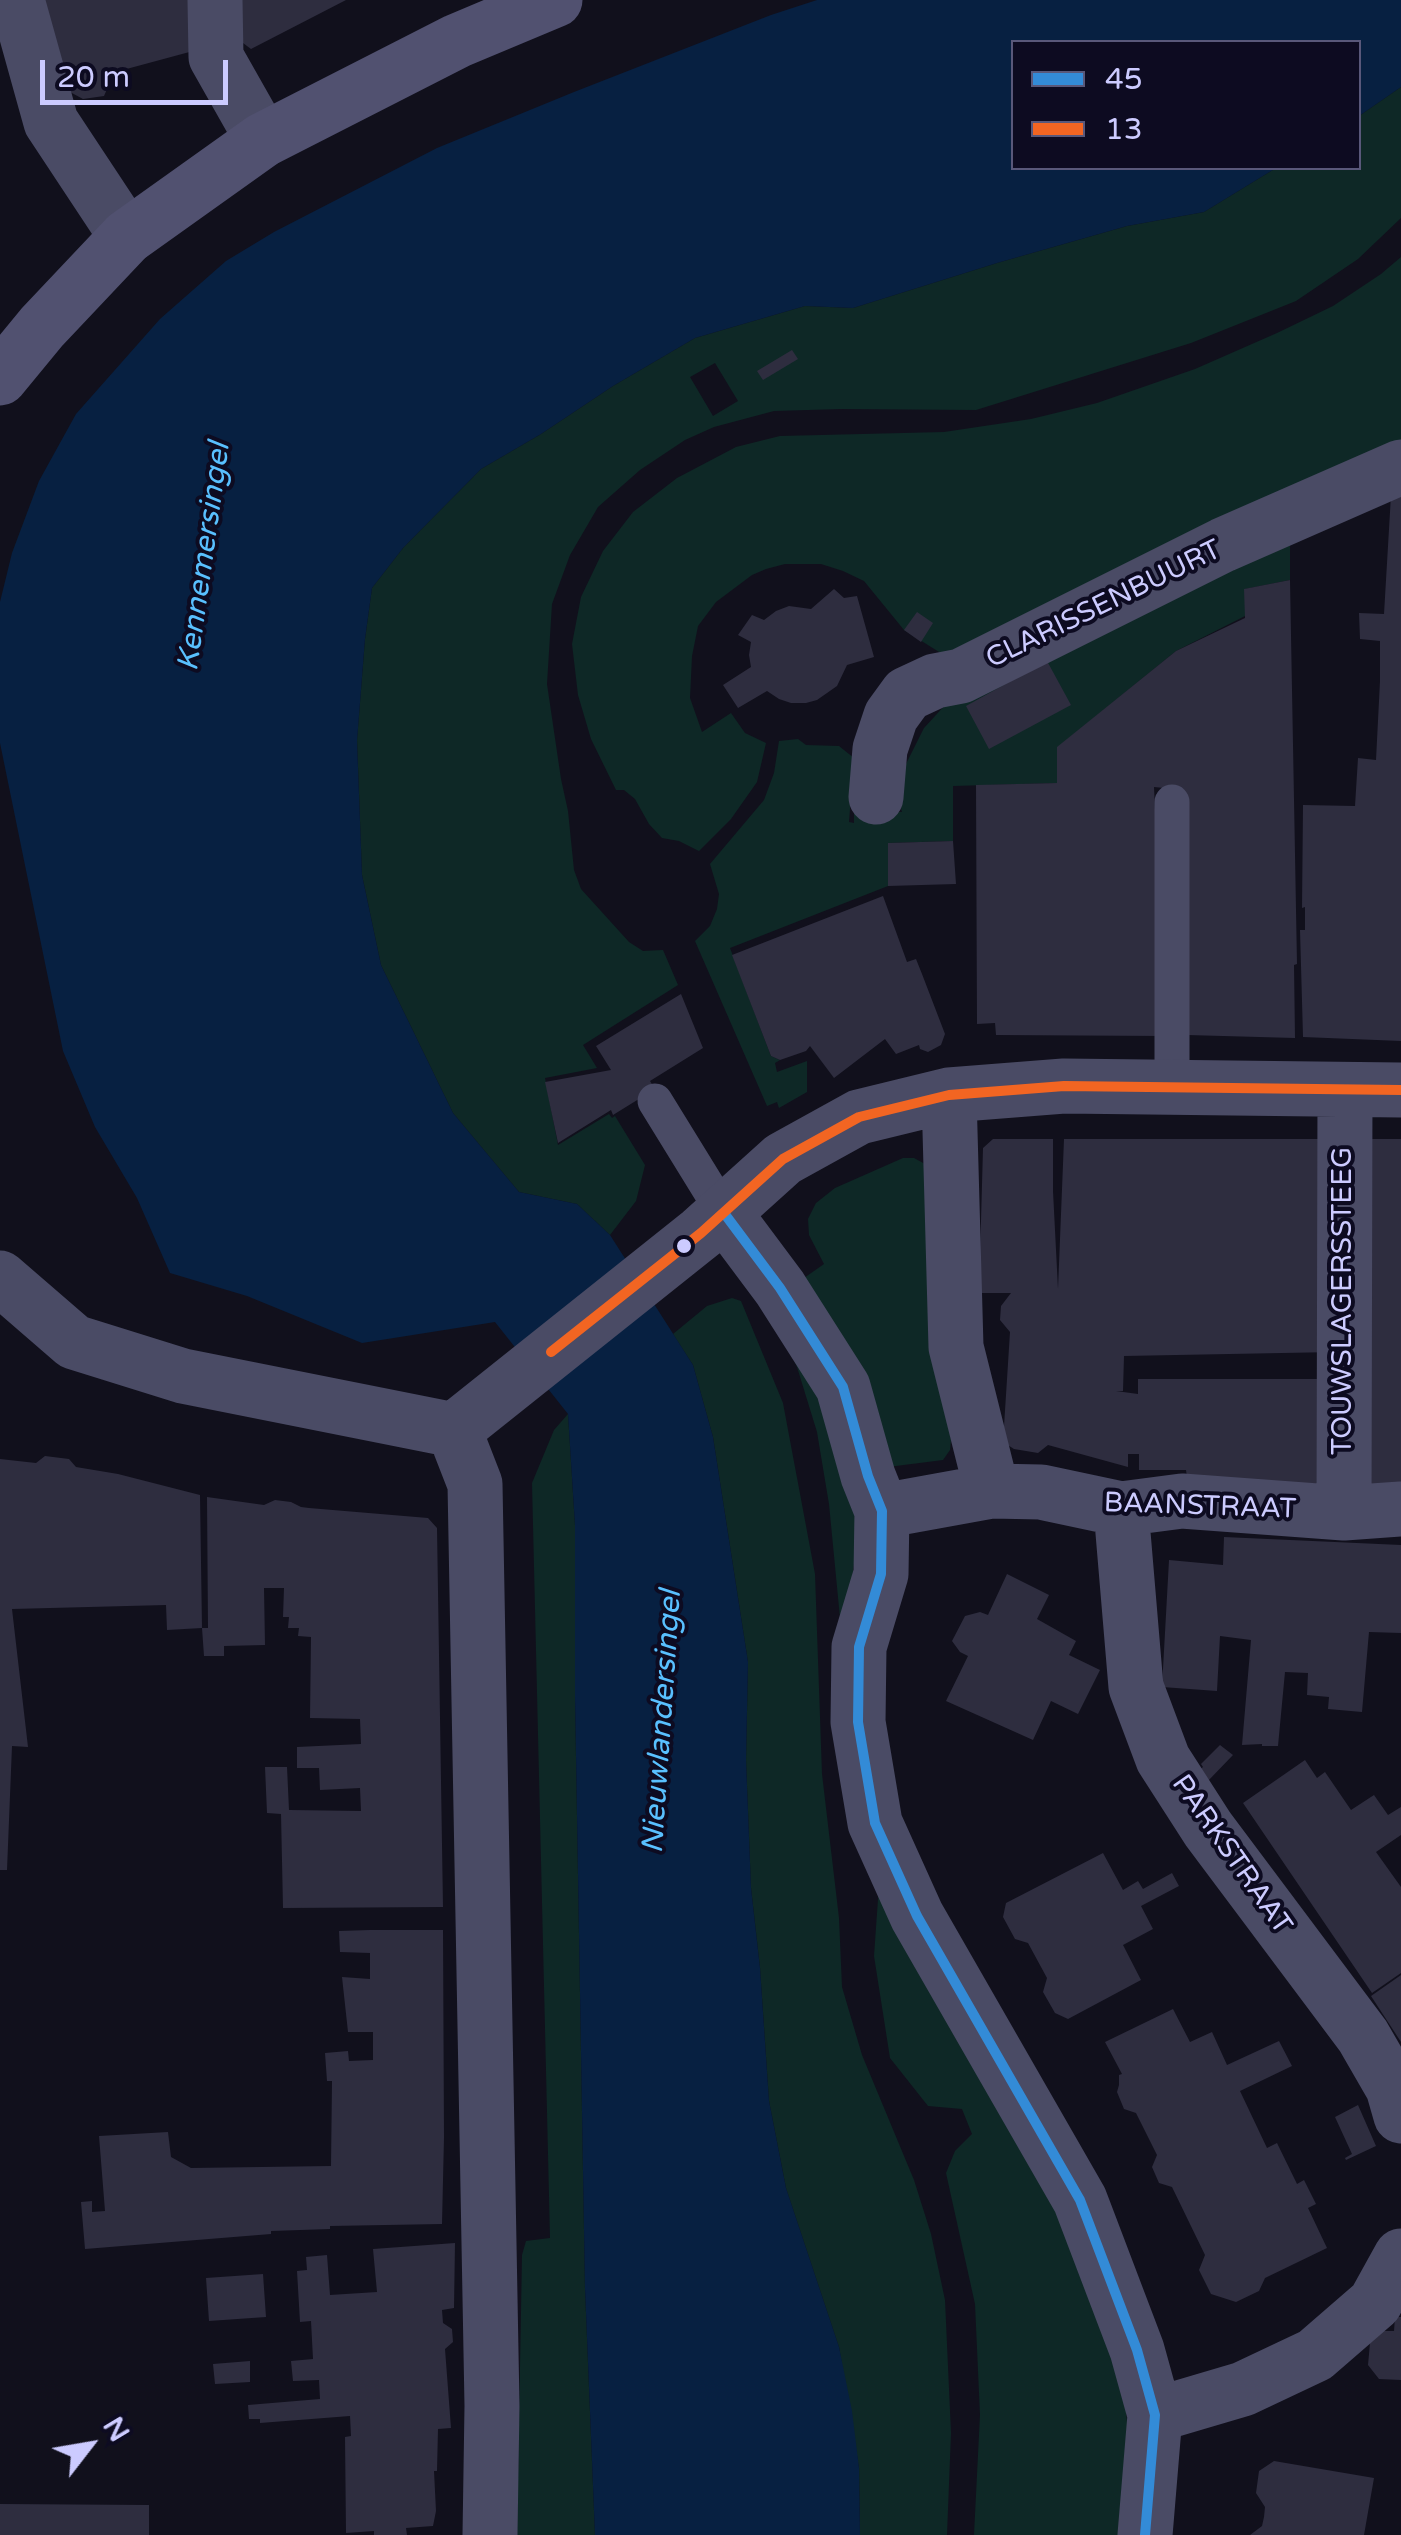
<!DOCTYPE html>
<style>
body{margin:0}
#map{position:relative;width:1401px;height:2535px;overflow:hidden;background:#11101c;font-family:"Varela Round",sans-serif}
canvas{display:block}
.legend{position:absolute;left:1011px;top:40px;width:350px;height:130px;box-sizing:border-box;background:#0d0b21;border:2px solid #59587a;margin:0;padding:12px 18px;list-style:none;font-size:30px;color:#cccbff}
.legend li{display:flex;align-items:center;gap:20px;height:50px}
.legend b{width:50px;border:2px solid #59587a}
.north{position:absolute;left:40px;top:2395px;width:100px;height:100px;-webkit-text-stroke:8px #0d0b21;paint-order:stroke;rotate:59deg;font-size:28px;font-weight:700;line-height:40px;text-align:center;color:#cccbff}
.north::after{content:'';display:block;margin:auto;width:35px;height:45px;background:#cccbff;clip-path:polygon(50% 0,100% 100%,50% 72%,0 100%)}
.scale{position:absolute;left:40px;top:60px;width:188px;height:45px;box-sizing:border-box;border:5px solid #cccbff;border-top:0;padding-left:12px;font-size:30px;line-height:35px;white-space:nowrap;color:#cccbff;-webkit-text-stroke:8px #0d0b21;paint-order:stroke}
</style>
<div id="map">
<canvas width="1401" height="2535"></canvas>
<ul class="legend">
<li><b style="height:12px;background:#338bd7"></b>45</li>
<li><b style="height:12px;background:#f26522"></b>13</li>
</ul>
<div class="north">N</div>
<div class="scale">20 m</div>
</div>
<script>
const ctx = document.querySelector('canvas').getContext('2d');
ctx.lineJoin = 'round';
function paint(path, color) {
  ctx.fillStyle = color;
  ctx.fill(path, 'evenodd');
}
function shape(rows) {
  const path = new Path2D();
  for (const r of rows) {
    path.moveTo(r[0], r[1]);
    for (let i = 2; i < r.length; i += 2) path.lineTo(r[i], r[i + 1]);
  }
  return path;
}
function strokePath(path, color, width, dash) {
  ctx.strokeStyle = color;
  ctx.lineWidth = width;
  ctx.lineCap = dash ? 'butt' : 'round';
  ctx.setLineDash(dash || []);
  ctx.stroke(path);
}
function label(font, color, halo, rows, align = 'center') {
  ctx.font = font + ' "Varela Round",sans-serif';
  ctx.lineWidth = 8;
  ctx.setLineDash([]);
  ctx.textBaseline = 'middle';
  ctx.strokeStyle = halo;
  ctx.fillStyle = color;
  for (const [text, x, y, turn = 0] of rows) {
    ctx.save();
    ctx.translate(x, y);
    ctx.rotate((+turn || 0) * Math.PI / 180);
    ctx.textAlign = isNaN(turn) ? turn : align;
    if (halo) ctx.strokeText(text, 0, 0);
    ctx.fillText(text, 0, 0);
    ctx.restore();
  }
}
paint(shape([
 [1401,87,1401,218,1358,259,1296,301,1191,343,976,410,841,409,774,411,714,427,685,440,640,470,598,507,570,555,552,604,547,684,561,779,568,811,574,870,581,889,629,942,643,951,663,950,678,985,583,1045,597,1068,545,1078,558,1145,609,1114,612,1118,615,1116,645,1165,636,1201,610,1235,577,1204,519,1192,453,1113,381,965,362,875,357,740,365,639,372,588,403,548,481,469,541,434,613,386,695,338,805,306,853,308,997,263,1127,226,1204,212,1276,168,1358,168,1359,116],
 [715,363,738,401,713,416,690,377],
 [1401,257,1401,447,955,662,904,630,864,581,843,571,821,564,785,564,766,569,752,575,716,602,698,626,692,656,690,698,702,732,731,713,745,733,766,743,757,782,731,819,699,851,679,841,662,838,649,824,635,799,624,790,616,790,591,739,578,695,572,644,581,597,603,551,633,512,677,478,736,447,780,436,944,432,1031,419,1097,403,1195,369,1277,333,1333,306,1381,274],
 [1290,542,1290,580,1245,589,1245,616,1176,651,1058,747,1057,783,953,786,953,841,888,843,888,886,730,948,771,1056,780,1060,775,1063,777,1072,807,1061,807,1092,779,1108,777,1102,767,1106,695,941,710,926,717,909,719,894,710,864,764,800,774,773,779,741,798,739,806,745,839,746,854,758,849,822,854,823,854,809,902,812,900,805,904,768,924,728,947,703],
 [903,1158,914,1158,925,1164,937,1359,951,1440,950,1450,943,1460,888,1467,804,1278,824,1264,809,1235,808,1219,816,1203,835,1188],
 [732,1298,741,1301,783,1403,815,1574,822,1774,839,1918,842,1987,862,2055,914,2180,931,2234,945,2300,951,2433,947,2535,860,2535,859,2468,839,2347,786,2188,769,2101,760,1968,751,1888,746,1760,748,1662,713,1437,693,1365,673,1334,707,1306],
 [778,1326,805,1353,852,1492,858,1533,843,1649,829,1504,817,1432,797,1367],
 [568,1414,575,1525,575,1697,585,2288,595,2535,517,2535,522,2255,526,2241,550,2238,532,1483,554,1430],
 [879,1885,1076,2239,1123,2374,1130,2459,1124,2535,974,2535,980,2415,975,2304,946,2173,955,2151,972,2134,962,2109,928,2106,890,2058,874,1956]
]), '#0e2826');
paint(shape([
 [817,0,1401,0,1401,87,1359,116,1358,42,1014,42,1014,168,1276,168,1204,212,1127,226,997,263,853,308,805,306,695,338,613,386,541,434,481,469,403,548,372,588,365,639,357,741,362,875,381,965,453,1113,519,1192,577,1204,610,1235,693,1365,713,1437,748,1662,746,1760,751,1888,760,1968,769,2101,786,2188,839,2347,852,2411,859,2468,860,2535,595,2535,585,2288,575,1697,575,1525,568,1414,495,1322,362,1343,247,1296,170,1273,137,1198,95,1127,63,1051,0,743,0,602,12,553,39,481,76,414,160,319,226,261,274,232,437,148,574,92,771,15]
]), '#072041');
paint(shape([
 [30,0,208,0,208,47,108,74,111,80,104,96,83,99,70,92],
 [227,0,346,0,251,49,227,31],
 [792,350,798,359,763,380,757,371],
 [1391,495,1401,495,1401,1041,1303,1037,1300,930,1305,930,1305,907,1302,908,1303,805,1355,806,1358,758,1376,760,1380,681,1380,641,1360,639,1359,613,1384,614],
 [1290,580,1297,964,1294,965,1295,1038,1187,1035,1164,788,1154,787,1165,1036,996,1035,995,1023,977,1024,976,785,1057,783,1057,747,1176,651,1245,618,1244,589],
 [834,589,844,598,857,596,874,657,847,665,837,686,817,700,806,703,791,703,779,699,767,691,738,708,723,685,751,667,749,655,751,642,738,635,752,615,764,620,776,611,789,606,811,609],
 [917,612,933,623,921,642,904,630],
 [1047,661,1071,705,989,749,966,706],
 [953,841,956,884,888,886,888,843],
 [883,896,907,962,916,959,922,974,945,1034,941,1045,928,1052,920,1049,919,1045,896,1054,885,1039,834,1078,810,1046,806,1051,780,1060,771,1056,732,955],
 [681,994,703,1048,650,1081,655,1089,613,1115,611,1110,558,1143,545,1082,611,1070,596,1046],
 [993,1139,1053,1139,1053,1191,1058,1289,1064,1139,1333,1139,1335,1352,1124,1356,1123,1391,1116,1391,1138,1394,1138,1379,1336,1379,1335,1485,1187,1477,1186,1470,1139,1470,1139,1454,1128,1454,1128,1467,1048,1445,1038,1453,1014,1449,1003,1442,1010,1332,1000,1320,1001,1306,1011,1293,979,1293,983,1148],
 [1356,1139,1401,1139,1401,1486,1358,1489],
 [45,1456,69,1459,76,1467,118,1474,200,1495,202,1628,167,1630,166,1605,12,1609,28,1747,12,1746,7,1870,0,1870,0,1459,36,1463],
 [207,1497,264,1505,275,1500,291,1502,301,1507,309,1508,428,1518,437,1528,443,1907,283,1908,281,1814,267,1813,265,1767,287,1767,289,1810,361,1811,360,1788,320,1790,319,1768,297,1768,297,1747,361,1744,360,1719,310,1718,311,1637,298,1636,299,1628,288,1628,289,1617,283,1617,284,1588,264,1588,265,1645,224,1646,224,1656,204,1656,202,1628,208,1628],
 [1224,1537,1401,1545,1401,1633,1369,1632,1362,1712,1328,1709,1329,1697,1307,1695,1308,1673,1285,1672,1278,1746,1262,1746,1262,1744,1242,1745,1251,1640,1220,1636,1217,1691,1162,1687,1169,1560,1223,1565],
 [1007,1574,1049,1595,1037,1619,1076,1641,1069,1655,1100,1670,1078,1714,1051,1701,1033,1740,946,1701,968,1656,960,1652,952,1641,965,1616,980,1612,988,1615],
 [1220,1745,1233,1755,1207,1782,1199,1770,1203,1767,1201,1764],
 [1305,1760,1317,1778,1325,1772,1351,1810,1374,1795,1388,1815,1401,1807,1401,1835,1376,1852,1401,1887,1401,1973,1372,1993,1243,1803],
 [1103,1853,1123,1890,1138,1881,1143,1889,1172,1873,1179,1886,1141,1906,1153,1929,1123,1945,1141,1980,1068,2019,1055,2013,1043,1992,1047,1978,1028,1943,1015,1939,1003,1917,1006,1903],
 [370,1930,443,1930,444,2137,442,2224,330,2226,330,2229,271,2231,271,2234,85,2249,81,2202,92,2201,92,2212,105,2211,99,2136,168,2132,171,2157,191,2168,331,2166,332,2081,327,2081,325,2053,348,2051,349,2061,373,2060,373,2032,348,2032,342,1977,370,1979,370,1953,340,1952,339,1931],
 [1401,1975,1401,2042,1371,1996],
 [1173,2009,1190,2042,1212,2032,1227,2065,1279,2041,1292,2066,1240,2091,1267,2148,1277,2143,1297,2184,1304,2180,1316,2204,1308,2208,1327,2248,1265,2278,1259,2291,1236,2302,1211,2294,1199,2270,1205,2255,1172,2187,1159,2183,1152,2167,1157,2155,1136,2113,1124,2109,1117,2092,1119,2085,1119,2075,1122,2074,1105,2042],
 [1358,2105,1376,2146,1346,2160,1345,2158,1352,2154,1335,2117],
 [455,2243,454,2308,442,2310,443,2323,452,2329,453,2342,445,2349,451,2428,438,2429,437,2471,434,2471,436,2511,433,2526,406,2528,407,2535,374,2535,374,2531,346,2533,345,2437,351,2436,350,2416,260,2423,260,2419,249,2419,248,2405,320,2399,319,2380,293,2381,291,2361,313,2359,311,2321,300,2322,297,2271,307,2270,306,2257,327,2255,330,2295,377,2292,373,2249],
 [263,2274,266,2317,209,2321,206,2278],
 [1395,2317,1401,2317,1401,2380,1379,2379,1368,2365,1370,2343,1383,2331,1394,2331],
 [250,2361,250,2382,215,2384,213,2364],
 [1274,2461,1374,2478,1364,2535,1250,2535,1262,2526,1264,2517,1265,2507,1256,2493,1259,2471],
 [0,2504,149,2505,149,2535,0,2535]
]), '#2e2d3f');
strokePath(shape([
 [1172,802,1172,1087],
 [655,1101,724,1213]
]), '#4a4b65', 35);
strokePath(shape([
 [17,0,51,122,127,237],
 [215,0,216,57,263,140],
 [876,797,880,749,891,716,907,694,935,681,961,676,1223,545,1401,467],
 [949,1095,956,1347,992,1491],
 [724,1213,780,1288,843,1387,868,1476,882,1511,881,1574,859,1647,858,1722,875,1823,917,1916,1080,2200,1137,2350,1155,2415,1145,2535],
 [0,1278,74,1342,183,1376,454,1430],
 [454,1430,475,1484,492,2406,490,2535],
 [454,1430,701,1233,783,1159,859,1117,949,1095,1064,1086,1401,1090],
 [1121,1509,1136,1687,1163,1759,1208,1829,1363,2036,1393,2088,1401,2116],
 [882,1511,992,1491,1041,1492,1121,1509,1182,1501,1344,1513,1401,1509],
 [1344,1513,1345,1090],
 [1155,2415,1243,2389,1315,2355,1375,2303,1401,2256]
]), '#4a4b65', 55);
strokePath(shape([
 [0,378,42,327,127,237,263,140,457,41,555,0]
]), '#515170', 55);
strokePath(shape([
 [724,1213,780,1288,843,1387,868,1476,882,1511,881,1574,859,1647,858,1722,875,1823,917,1916,1080,2200,1137,2350,1155,2415,1145,2535]
]), '#338bd7', 10);
strokePath(shape([
 [551,1352,701,1233,783,1159,859,1117,949,1095,1064,1086,1401,1090]
]), '#f26522', 10);
for (const [x, y, r, color] of [
 [684,1246,9,"#cccbff"]
]) {
  const dot = new Path2D();
  dot.arc(x, y, r, 0, 2 * Math.PI);
  ctx.fillStyle = color;
  ctx.fill(dot);
  strokePath(dot, '#0d0b21', 4);
}
label('28px', '#cccbff', '#0d0b21', [
 ["CLARISSENBUURT",1104,605,-26],
 ["TOUWSLAGERSSTEEG",1344,1301,-90],
 ["BAANSTRAAT",1200,1507,2],
 ["PARKSTRAAT",1231,1855,55]
]);
label('italic 30px', '#59c0ff', '#0d0b21', [
 ["Kennemersingel",205,557,-82],
 ["Nieuwlandersingel",663,1722,-86]
]);
</script>
